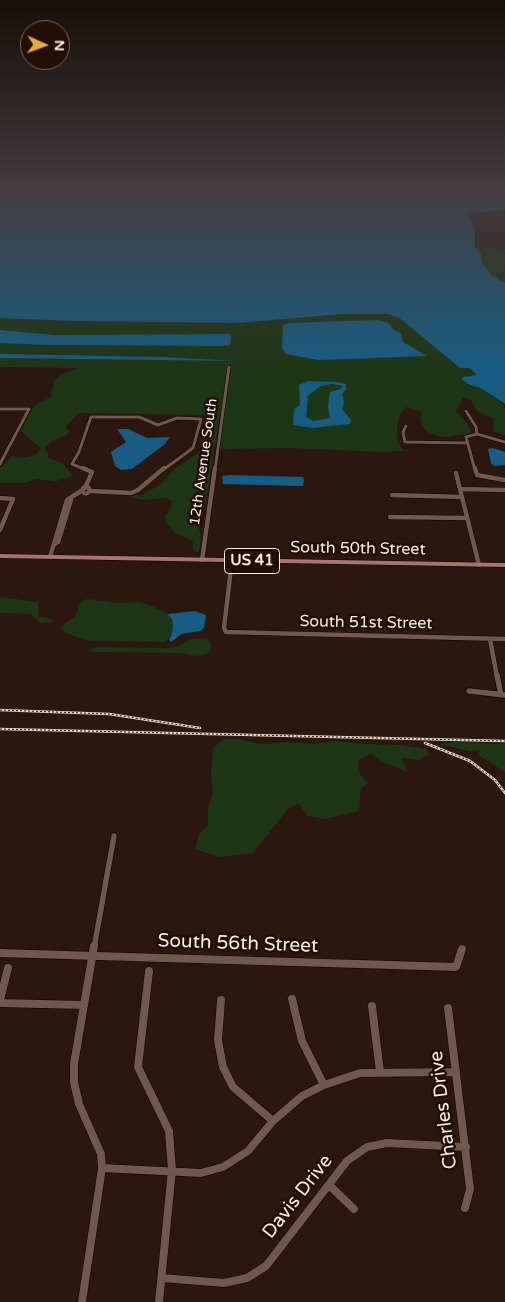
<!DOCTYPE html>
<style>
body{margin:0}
#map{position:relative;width:505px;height:1302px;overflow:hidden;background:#2b170d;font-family:"Varela Round",sans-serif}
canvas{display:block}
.north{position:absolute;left:20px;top:20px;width:50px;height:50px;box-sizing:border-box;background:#210e05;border:1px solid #796860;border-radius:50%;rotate:92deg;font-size:14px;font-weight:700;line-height:20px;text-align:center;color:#feefe8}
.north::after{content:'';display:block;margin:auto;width:18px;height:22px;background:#e9ab38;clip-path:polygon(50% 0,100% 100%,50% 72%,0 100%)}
</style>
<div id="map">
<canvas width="505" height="1302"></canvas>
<div class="north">N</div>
</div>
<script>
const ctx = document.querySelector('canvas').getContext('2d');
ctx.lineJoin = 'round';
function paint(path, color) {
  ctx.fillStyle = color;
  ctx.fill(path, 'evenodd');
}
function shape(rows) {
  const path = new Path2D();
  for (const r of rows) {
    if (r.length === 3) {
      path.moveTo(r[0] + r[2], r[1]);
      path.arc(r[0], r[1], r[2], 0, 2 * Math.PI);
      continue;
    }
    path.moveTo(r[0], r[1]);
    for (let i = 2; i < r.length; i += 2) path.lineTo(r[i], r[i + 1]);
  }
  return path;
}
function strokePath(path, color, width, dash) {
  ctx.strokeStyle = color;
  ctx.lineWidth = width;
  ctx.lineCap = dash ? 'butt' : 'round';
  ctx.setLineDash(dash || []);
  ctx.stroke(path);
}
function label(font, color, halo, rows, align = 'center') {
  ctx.font = font + ' "Varela Round",sans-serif';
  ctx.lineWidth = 5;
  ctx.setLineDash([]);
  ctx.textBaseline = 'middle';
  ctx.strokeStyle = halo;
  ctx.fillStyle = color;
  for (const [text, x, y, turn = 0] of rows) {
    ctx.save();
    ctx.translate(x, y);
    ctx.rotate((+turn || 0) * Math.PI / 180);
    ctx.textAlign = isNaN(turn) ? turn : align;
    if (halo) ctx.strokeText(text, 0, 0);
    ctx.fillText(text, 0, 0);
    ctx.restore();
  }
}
paint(shape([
 [475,248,505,249,505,286,492,276,483,264,483,259],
 [0,309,378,309,398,317,460,368,470,367,476,372,477,375,463,377,468,385,482,389,502,403,505,406,503,407,505,408,505,435,493,431,494,419,477,411,471,400,463,398,456,411,467,423,472,433,448,437,436,436,426,431,422,425,420,419,422,412,406,407,400,415,397,427,397,441,404,451,380,452,291,448,228,449,217,448,221,409,205,506,199,528,201,538,199,551,196,553,193,549,193,541,175,533,167,523,165,517,171,507,172,501,167,498,144,500,130,497,143,494,160,485,175,469,199,452,208,427,208,417,205,415,79,413,66,427,69,431,67,435,52,441,44,449,48,454,48,458,63,463,73,476,56,481,36,479,25,483,0,483,0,468,5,463,13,456,21,458,36,455,41,448,21,431,31,410,37,404,51,397,54,382,59,376,78,368,0,367],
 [0,597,38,602,39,617,52,619,53,622,39,623,31,614,0,613],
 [88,599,116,603,140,602,152,606,168,614,173,621,172,634,165,642,96,641,84,640,65,632,62,628,64,624,75,616,81,601],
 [207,638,211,644,211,650,205,655,194,656,181,653,93,652,88,650,98,647,169,648,180,646,191,639],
 [224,739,239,739,259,744,287,742,313,744,336,741,364,744,398,745,427,749,429,754,419,760,401,758,408,772,382,762,370,754,358,760,360,775,368,783,361,788,359,811,325,819,308,816,298,803,287,810,253,853,220,857,195,849,199,834,208,825,208,809,213,793,211,775,213,748],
 [454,742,505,744,505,772,480,756,478,751,482,750,469,751,438,744]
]), '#1d3616');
paint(shape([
 [0,190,505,190,505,210,471,213,469,217,475,228,475,248,481,254,483,264,492,276,505,283,505,404,482,389,468,384,462,379,463,377,477,375,470,368,460,368,398,317,388,314,343,314,237,323,76,321,0,318],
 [377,320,388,323,394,330,401,333,403,342,427,356,318,360,286,354,282,348,283,325,289,323],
 [0,330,55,335,231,334,230,345,222,346,47,345,0,343],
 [0,354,163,357,236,361,0,358],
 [308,381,337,382,346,384,346,390,342,394,344,402,342,409,351,420,350,424,312,428,293,425,294,409,300,405,299,385],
 [332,384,343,386,341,389,330,392,328,406,330,418,313,421,306,417,308,399,306,397,321,386],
 [117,429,128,429,147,438,170,437,165,444,132,469,121,470,115,466,111,452,126,442],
 [493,448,505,452,505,465,494,466,491,463,488,449],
 [229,475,303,477,304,480,303,486,299,486,223,484,222,476],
 [195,611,206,615,204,628,200,631,182,634,171,642,169,639,172,634,173,621,168,614]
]), '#175d83');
const minorFar3 = shape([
 [0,409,29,409,0,464],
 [466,411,476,427,477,434],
 [406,426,403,432,405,442,467,443],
 [86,470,72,464,79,452,91,417,139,417,158,425,177,418,201,419,193,448,163,470],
 [215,470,229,367],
 [475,470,466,437,477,434,505,442]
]);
const minorFar2 = shape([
 [83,468,92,472,85,488],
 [475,468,477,475,505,480],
 [456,473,479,565],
 [86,490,3.5],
 [460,489,505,490],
 [91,491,131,493,138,490,164,468],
 [392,495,462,497],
 [0,498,13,499,0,530],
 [390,517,467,518],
 [55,544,58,542,64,523,71,500,69,499],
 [50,557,67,500,81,491],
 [202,560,215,468],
 [232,560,224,628,226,632,505,639],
 [490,639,497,677]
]);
const minorFar1 = shape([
 [497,675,501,695],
 [469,691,505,695],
 [94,948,114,836]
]);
const minor = shape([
 [0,953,456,967,462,949],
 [149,971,138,1067,169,1131,172,1170,159,1302],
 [292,999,302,1041,324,1085],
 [0,1000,8,968],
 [221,1000,218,1040,223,1067,233,1087,273,1121],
 [0,1003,83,1005],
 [372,1006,380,1072],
 [448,1008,470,1189,465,1208],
 [102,1168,201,1173,223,1167,248,1151,273,1121,302,1096,324,1085,360,1073,456,1072],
 [329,1185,354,1209],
 [162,1278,224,1283,247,1278,266,1266,347,1161,367,1147,387,1143,466,1147],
 [82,1302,102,1168,101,1154,79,1104,74,1082,74,1064,94,946]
]);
const primary = shape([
 [0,554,505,563,505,567,0,558,0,554]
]);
strokePath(minorFar3, '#120300', 4);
strokePath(minorFar2, '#120300', 5.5);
strokePath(minorFar1, '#120300', 7);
strokePath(minor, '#120300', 9);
strokePath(primary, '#120300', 1);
strokePath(minorFar3, '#70584c', 3);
strokePath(minorFar2, '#70584c', 4.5);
strokePath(minorFar1, '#70584c', 5.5);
strokePath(minor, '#70584c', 8);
paint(primary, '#aa736c');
const rail = shape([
 [0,710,109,714,200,728],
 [0,729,505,741],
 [425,743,470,761,495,780,505,793]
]);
strokePath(rail, '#e6d7cf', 2.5);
strokePath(rail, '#210e05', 1, [2]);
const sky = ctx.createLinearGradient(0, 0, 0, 372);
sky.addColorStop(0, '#180d07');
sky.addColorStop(0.51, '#443c40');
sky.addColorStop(1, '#443c4000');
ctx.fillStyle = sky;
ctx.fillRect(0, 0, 505, 372);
label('14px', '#feefe8', '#210e05', [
 ["12th Avenue South",204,462,-82]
]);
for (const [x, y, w] of [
 [252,561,55]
]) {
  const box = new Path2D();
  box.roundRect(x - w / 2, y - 12.5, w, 25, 4);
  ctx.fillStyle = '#210e05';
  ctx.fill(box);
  strokePath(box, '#feefe8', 1);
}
label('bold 15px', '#feefe8', null, [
 ["US 41",252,561]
]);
label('16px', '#feefe8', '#210e05', [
 ["South 50th Street",358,549,1],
 ["South 51st Street",366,623,1]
]);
label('19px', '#feefe8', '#210e05', [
 ["South 56th Street",238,944,2],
 ["Charles Drive",444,1110,-97],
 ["Davis Drive",298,1197,-52]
]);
</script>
